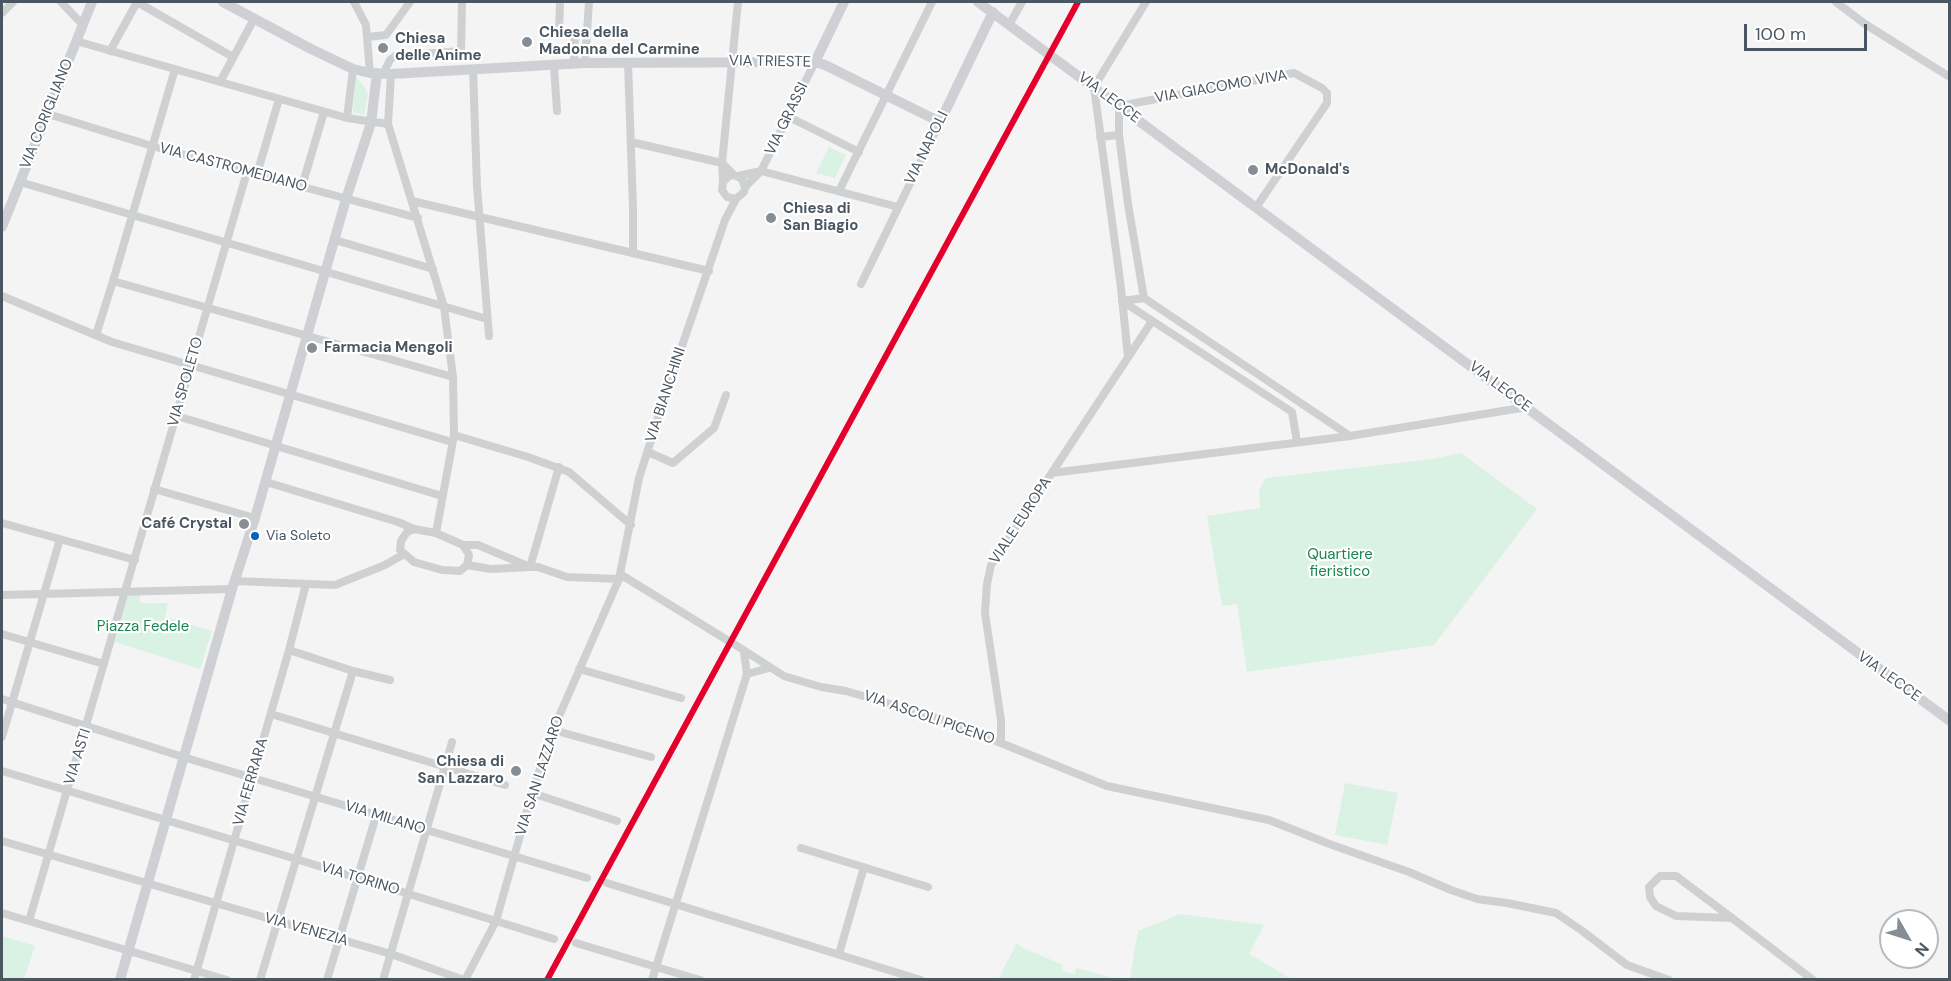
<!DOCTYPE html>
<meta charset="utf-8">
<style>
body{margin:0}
#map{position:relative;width:1951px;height:981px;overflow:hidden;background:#f4f4f4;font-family:"DM Sans",sans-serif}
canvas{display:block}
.frame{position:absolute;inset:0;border:3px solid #4a5661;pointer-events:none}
.north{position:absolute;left:1879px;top:909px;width:60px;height:60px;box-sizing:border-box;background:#fff;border:2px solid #b7bbc0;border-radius:50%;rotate:129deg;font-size:16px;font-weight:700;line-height:24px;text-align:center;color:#4a5661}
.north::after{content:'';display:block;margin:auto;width:21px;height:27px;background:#868d94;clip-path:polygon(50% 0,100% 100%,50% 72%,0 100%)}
.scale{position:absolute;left:1744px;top:24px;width:123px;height:27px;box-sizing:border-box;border:3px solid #4a5661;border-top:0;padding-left:8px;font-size:18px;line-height:21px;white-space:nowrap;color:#4a5661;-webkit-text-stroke:4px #fff;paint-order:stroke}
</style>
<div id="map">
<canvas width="1951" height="981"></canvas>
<div class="frame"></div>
<div class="north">N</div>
<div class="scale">100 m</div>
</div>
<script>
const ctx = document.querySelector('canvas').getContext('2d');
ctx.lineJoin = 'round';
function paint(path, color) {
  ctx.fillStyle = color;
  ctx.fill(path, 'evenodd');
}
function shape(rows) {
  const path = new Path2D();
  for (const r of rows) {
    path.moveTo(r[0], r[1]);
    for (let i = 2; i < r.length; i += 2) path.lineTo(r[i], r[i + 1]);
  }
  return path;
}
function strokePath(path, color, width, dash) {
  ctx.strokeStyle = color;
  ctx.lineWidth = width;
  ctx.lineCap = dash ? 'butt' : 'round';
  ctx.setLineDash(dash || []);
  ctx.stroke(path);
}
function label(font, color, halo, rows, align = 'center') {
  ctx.font = font + ' "DM Sans",sans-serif';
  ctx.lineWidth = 4.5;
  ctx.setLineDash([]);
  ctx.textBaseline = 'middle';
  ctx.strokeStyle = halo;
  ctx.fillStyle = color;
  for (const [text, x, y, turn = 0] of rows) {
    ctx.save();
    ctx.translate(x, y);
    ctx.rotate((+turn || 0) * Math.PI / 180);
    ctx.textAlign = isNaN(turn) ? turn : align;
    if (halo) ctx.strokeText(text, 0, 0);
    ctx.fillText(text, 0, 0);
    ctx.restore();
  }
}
paint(shape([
 [356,77,364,86,368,95,364,115,353,112],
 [829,147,846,155,835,178,816,173],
 [1461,453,1537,509,1434,645,1247,672,1237,604,1222,606,1207,516,1260,508,1259,490,1266,478,1433,459],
 [128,595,140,595,140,603,168,603,165,617,212,631,200,669,115,642],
 [1345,783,1398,793,1387,845,1335,835],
 [1180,914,1264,925,1249,954,1292,979,1130,979,1138,931],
 [2,936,35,946,24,979,2,979],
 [1017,943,1023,948,1063,965,1062,971,1075,974,1076,968,1119,979,998,979]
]), '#d9f2e3');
strokePath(shape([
 [61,2,82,24],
 [137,2,233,57],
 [354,2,366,25,370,73],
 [560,2,559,31,587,35],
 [1836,2,1865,24,1950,77],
 [2,13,13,2],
 [1009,25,1022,2],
 [367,37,386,35,410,2],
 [76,41,347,118,388,124],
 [110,51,137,2],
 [585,63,589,2],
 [628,63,633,207,633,253],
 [574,64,575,34],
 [554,66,557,111],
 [473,70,477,186,489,336],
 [383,74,390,60,395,56,461,51,462,2],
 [391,74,388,124,444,307,453,377,454,435,436,533],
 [220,82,254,19],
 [48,114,152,146,418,218],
 [787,116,859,152],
 [347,118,353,69],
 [1100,137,1119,135],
 [631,142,722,163,734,175],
 [257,174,279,99],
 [738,176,761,171,898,207],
 [20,182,487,319],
 [723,182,722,163,738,2],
 [302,186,324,112],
 [745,187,761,171,815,62],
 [839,191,932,2],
 [412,201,709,271],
 [335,240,433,269],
 [113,281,453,377],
 [861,284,940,122],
 [2,296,112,342,452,442],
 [1144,298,1128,204,1119,135,1119,106,1294,73,1322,88,1327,93,1327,103,1257,206],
 [1144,298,1350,436],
 [1122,301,1292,412,1297,442],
 [1122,301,1144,298],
 [96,335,113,281,175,69],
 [1128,357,1121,288,1094,87,1146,2],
 [177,416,442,496],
 [454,435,528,457,569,472,631,525],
 [648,452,673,463,714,428,726,395],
 [1052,473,1350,436,1527,407],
 [266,482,398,522,414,529,436,533,463,545,478,545,530,567,538,567,567,577,619,579],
 [154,489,255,518],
 [2,523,135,560],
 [414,529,407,532,401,541,400,550,414,562,442,570,460,571,467,565,469,555,463,545],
 [467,565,491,569,529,567],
 [530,567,559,467],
 [620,574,727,640],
 [234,581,335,585,385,565,404,554],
 [2,595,232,589],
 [2,634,104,664],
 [734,644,784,676,821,687,846,691,944,720,1107,786,1269,820,1332,845,1409,872,1451,890,1477,899,1507,903,1556,913,1581,930,1627,965,1669,980],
 [289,650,353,671,390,680],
 [579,669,681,698],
 [747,674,769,668],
 [2,699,183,757,587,878],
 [271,714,505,785],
 [553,730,651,757],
 [2,737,60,539],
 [1001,742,1001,720,985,613,987,584,991,565,1152,321],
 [2,771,296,859,554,939],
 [532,793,617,821],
 [2,841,391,954,464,980],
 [801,848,928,887],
 [607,883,921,980],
 [2,913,227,980],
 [1732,918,1676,916,1656,906,1650,897,1649,887,1660,876,1676,876,1732,918,1813,980],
 [29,921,247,172],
 [576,943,700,980],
 [839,954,864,867],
 [194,980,289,650,306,584],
 [260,980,353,671],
 [327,980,376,816],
 [383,980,452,742],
 [465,980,496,921,532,793,553,730,619,579,639,478,666,393,725,220,736,199,744,192,745,187,742,179,734,175,729,176,723,182,722,190,727,197,736,199],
 [652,980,747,674,744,652]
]), '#ced0d2', 8);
strokePath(shape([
 [223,2,311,49,353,69,370,73,391,74,585,63,815,62,825,65,940,122,993,12],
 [978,2,1950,721],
 [815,62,844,2],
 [2,227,92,2],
 [120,980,232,589,255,518,346,199,371,123,377,73]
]), '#ced0d4', 10);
strokePath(shape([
 [547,980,1078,2]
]), '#e4002b', 6);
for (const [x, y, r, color] of [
 [527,42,6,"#868d94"],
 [383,48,6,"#868d94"],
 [1253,170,6,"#868d94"],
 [771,218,6,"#868d94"],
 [312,348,6,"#868d94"],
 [244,524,6,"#868d94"],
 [255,536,5,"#0065bd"],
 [516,771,6,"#868d94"]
]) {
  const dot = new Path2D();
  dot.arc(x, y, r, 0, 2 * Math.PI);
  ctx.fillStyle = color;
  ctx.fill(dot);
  strokePath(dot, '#fff', 2);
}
label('14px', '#4a5661', '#fff', [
 ["Via Soleto",266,536]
], 'left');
label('bold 15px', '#4a5661', '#fff', [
 ["Chiesa della",539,33],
 ["Madonna del Carmine",539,50],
 ["Chiesa",395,39],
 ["delle Anime",395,56],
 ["McDonald's",1265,170],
 ["Chiesa di",783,209],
 ["San Biagio",783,226],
 ["Farmacia Mengoli",324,348],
 ["Café Crystal",232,524,"right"],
 ["Chiesa di",504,762,"right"],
 ["San Lazzaro",504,779,"right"]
], 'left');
label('15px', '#4a5661', '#fff', [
 ["VIA TRIESTE",770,62,1],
 ["VIA GIACOMO VIVA",1221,87,-10],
 ["VIA LECCE",1109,98,37],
 ["VIA CORIGLIANO",47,114,-68],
 ["VIA GRASSI",787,119,-64],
 ["VIA NAPOLI",927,148,-64],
 ["VIA CASTROMEDIANO",233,168,15],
 ["VIA SPOLETO",186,382,-74],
 ["VIA LECCE",1500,387,37],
 ["VIA BIANCHINI",666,395,-72],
 ["VIALE EUROPA",1021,521,-57],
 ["VIA LECCE",1889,677,36],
 ["VIA ASCOLI PICENO",929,718,19],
 ["VIA ASTI",78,757,-73],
 ["VIA SAN LAZZARO",540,776,-72],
 ["VIA FERRARA",251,782,-74],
 ["VIA MILANO",385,818,17],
 ["VIA TORINO",360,879,17],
 ["VIA VENEZIA",306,930,16]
]);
label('15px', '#17864f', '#fff', [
 ["Quartiere",1340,555],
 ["fieristico",1340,572],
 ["Piazza Fedele",143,627]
]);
</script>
